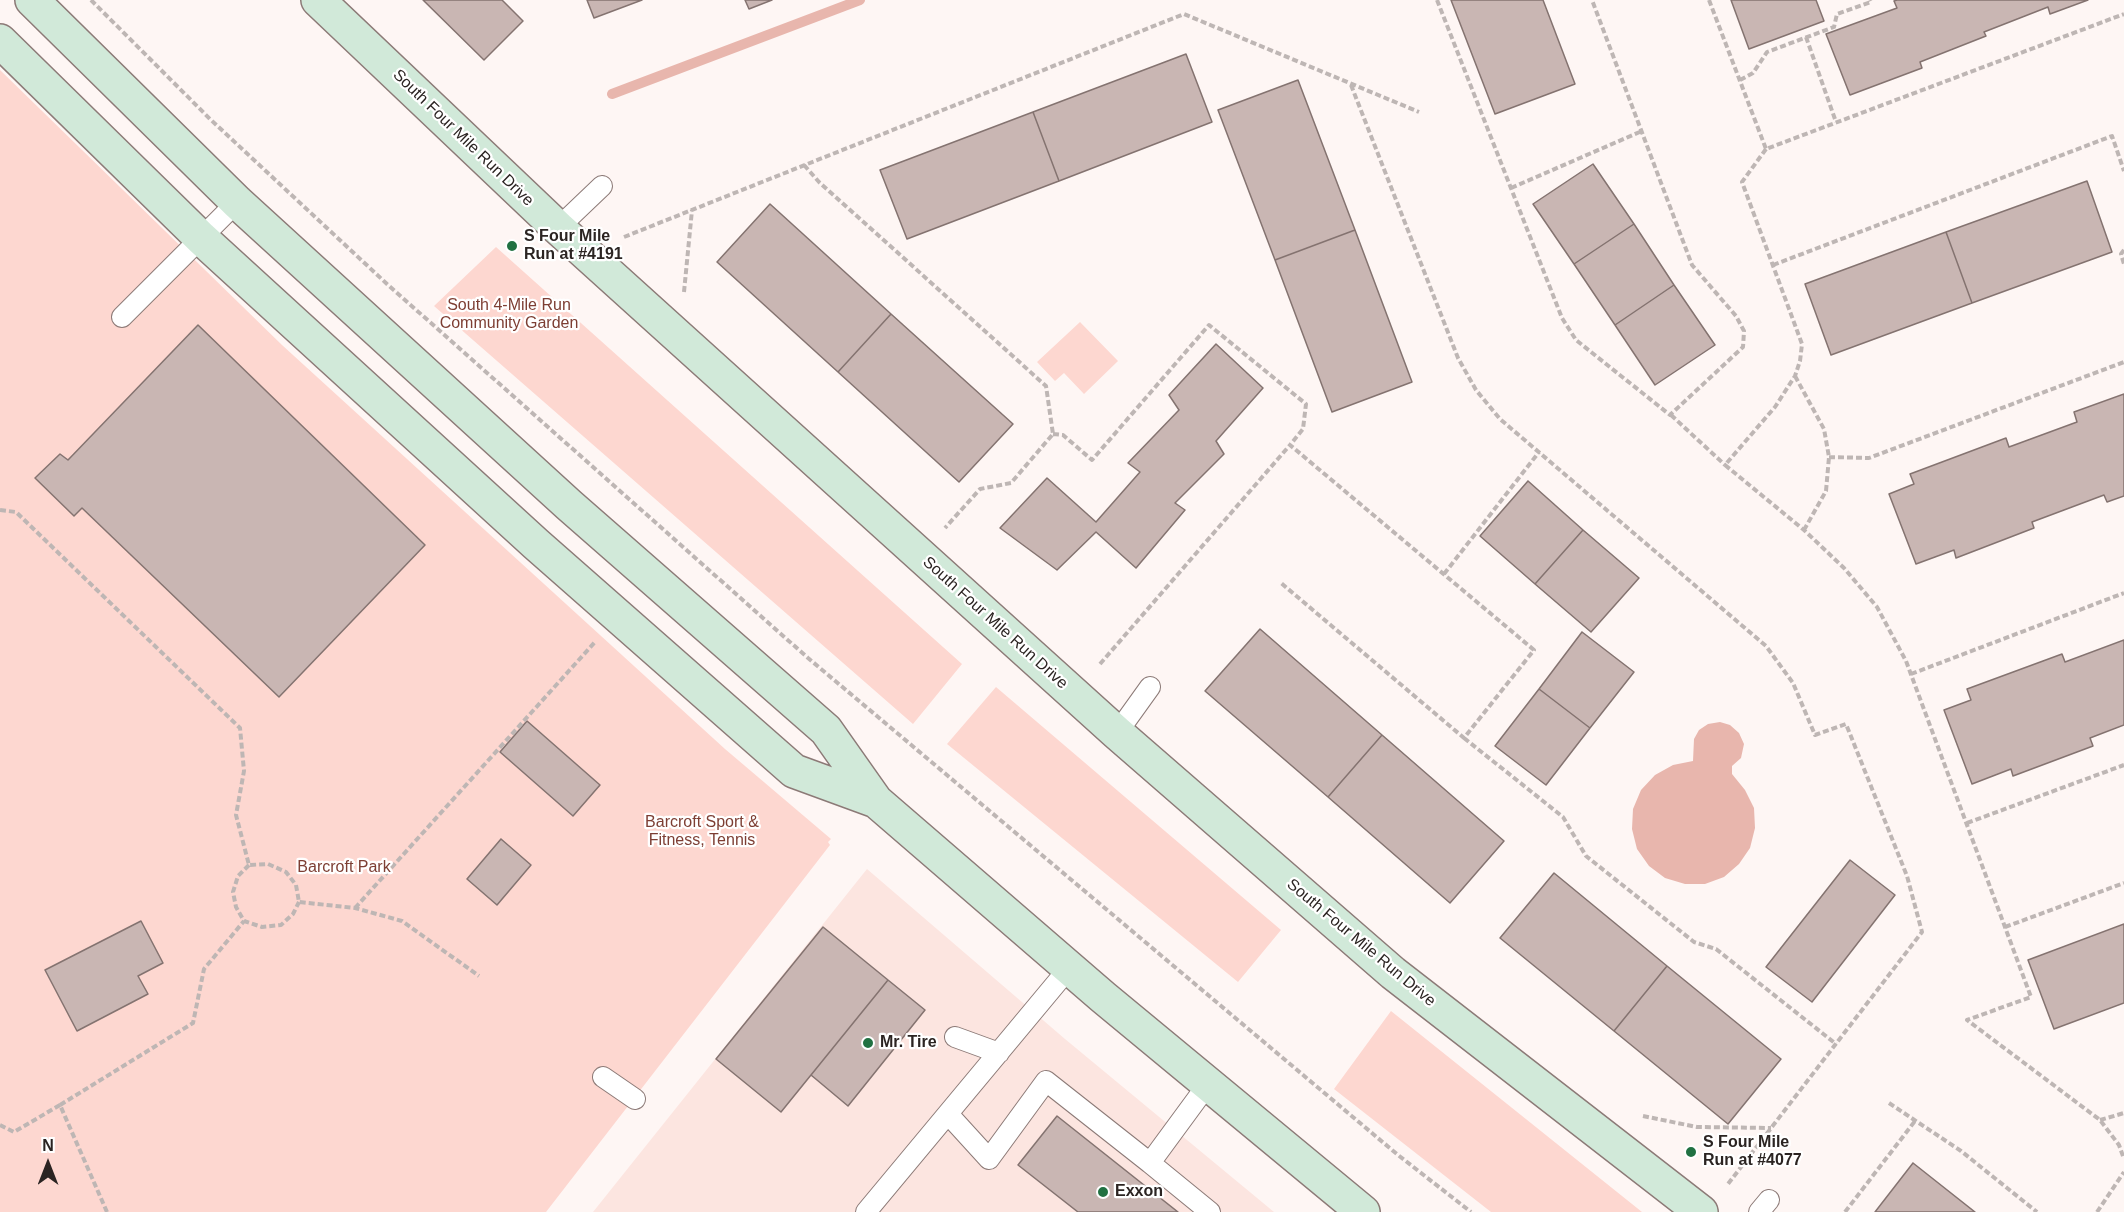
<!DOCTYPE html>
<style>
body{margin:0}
#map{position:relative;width:2124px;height:1212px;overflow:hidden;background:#fef6f4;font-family:Arial,sans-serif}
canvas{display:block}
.north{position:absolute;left:18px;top:1134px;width:60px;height:60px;-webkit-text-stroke:4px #fff;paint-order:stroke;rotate:0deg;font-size:16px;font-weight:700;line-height:24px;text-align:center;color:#2b2422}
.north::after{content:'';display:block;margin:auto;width:21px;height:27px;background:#2b2422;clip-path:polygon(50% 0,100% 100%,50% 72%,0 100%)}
</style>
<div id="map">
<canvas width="2124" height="1212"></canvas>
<div class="north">N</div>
</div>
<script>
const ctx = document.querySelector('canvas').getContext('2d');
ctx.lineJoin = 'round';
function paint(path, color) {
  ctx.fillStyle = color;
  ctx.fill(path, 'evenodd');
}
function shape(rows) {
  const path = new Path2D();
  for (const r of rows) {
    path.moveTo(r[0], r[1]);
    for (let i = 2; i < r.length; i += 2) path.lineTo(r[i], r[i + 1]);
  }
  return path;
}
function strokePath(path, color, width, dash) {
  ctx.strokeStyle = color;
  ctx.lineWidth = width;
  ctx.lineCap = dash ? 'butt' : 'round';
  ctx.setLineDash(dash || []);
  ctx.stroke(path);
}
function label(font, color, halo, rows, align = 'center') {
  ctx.font = font + ' Arial,sans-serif';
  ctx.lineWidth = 4.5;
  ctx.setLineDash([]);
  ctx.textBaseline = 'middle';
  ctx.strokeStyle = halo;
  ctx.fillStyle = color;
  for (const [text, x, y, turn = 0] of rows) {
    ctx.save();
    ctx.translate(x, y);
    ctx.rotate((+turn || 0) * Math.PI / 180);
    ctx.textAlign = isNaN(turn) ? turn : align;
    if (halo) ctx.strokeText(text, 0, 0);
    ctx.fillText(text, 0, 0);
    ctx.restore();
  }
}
paint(shape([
 [867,869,1065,1039,1274,1212,593,1212]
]), '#fce5e0');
paint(shape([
 [0,70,282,345,725,749,831,839,828,842,830,845,546,1212,0,1212],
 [496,247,962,664,913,724,434,306],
 [1080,322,1118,361,1084,394,1064,373,1055,381,1037,362],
 [996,687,1281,930,1238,982,947,744],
 [1391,1011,1642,1212,1491,1212,1334,1089]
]), '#fdd7d0');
paint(shape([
 [1720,722,1730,725,1739,733,1744,744,1741,758,1732,766,1732,774,1745,790,1754,808,1755,828,1750,848,1739,864,1724,877,1705,884,1685,884,1665,878,1649,866,1637,849,1632,829,1633,809,1641,790,1655,775,1673,765,1693,761,1694,739,1699,730,1708,724]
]), '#e8b6ad');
strokePath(shape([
 [612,94,860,0]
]), '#e8b6ad', 10);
const building = shape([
 [423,0,502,0,523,21,484,60,423,0],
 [587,0,642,0,594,18,587,0],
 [745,0,772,0,749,9,745,0],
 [1451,0,1543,0,1575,84,1495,114,1451,0],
 [1731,0,1816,0,1824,21,1749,49,1731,0],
 [2088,0,2050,14,2048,7,1984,32,1986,36,1920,62,1922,68,1850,95,1826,34,1897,8,1894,1,1897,0,2088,0],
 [1186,54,1212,122,1059,181,1033,112,1186,54],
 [1298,80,1355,230,1275,260,1218,110,1298,80],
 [1033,112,1059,181,907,239,880,170,1033,112],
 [1593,164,1634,224,1574,264,1533,204,1593,164],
 [2087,181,2112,252,1972,303,1946,232,2087,181],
 [770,204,891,314,838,372,717,262,770,204],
 [1634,224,1674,285,1615,325,1574,264,1634,224],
 [1355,230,1412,382,1332,412,1275,260,1355,230],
 [1946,232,1972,303,1831,355,1805,284,1946,232],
 [1674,285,1715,345,1655,385,1615,325,1674,285],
 [891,314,1013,424,959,482,838,372,891,314],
 [198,325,425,545,279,697,82,508,74,516,35,478,60,454,68,460,198,325],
 [1216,344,1263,388,1216,441,1224,454,1175,503,1185,510,1136,568,1096,532,1057,570,1000,528,1047,478,1096,522,1140,472,1128,463,1179,410,1169,395,1216,344],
 [2124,394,2124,496,2107,502,2104,495,2032,522,2034,528,1956,558,1954,550,1916,564,1889,494,1914,484,1910,474,2006,438,2009,447,2077,422,2074,412,2124,394],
 [1528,481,1583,530,1535,584,1480,536,1528,481],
 [1583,530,1639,578,1591,632,1535,584,1583,530],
 [1260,629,1382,735,1328,797,1205,691,1260,629],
 [1582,632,1634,672,1590,728,1539,689,1582,632],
 [2124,640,2124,725,2090,738,2093,746,2013,776,2011,769,1972,784,1944,710,1971,700,1967,689,2062,654,2065,662,2124,640],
 [1539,689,1590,728,1546,785,1495,746,1539,689],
 [527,721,600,785,573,816,500,752,527,721],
 [1382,735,1504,841,1450,903,1328,797,1382,735],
 [501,839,531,865,497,905,467,879,501,839],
 [1850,860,1895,895,1812,1002,1766,967,1850,860],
 [1554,873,1667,966,1614,1031,1500,938,1554,873],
 [141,921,163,963,138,976,148,994,77,1031,45,970,141,921],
 [2124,924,2124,1003,2054,1029,2028,960,2124,924],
 [823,927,888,980,781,1112,716,1059,823,927],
 [1667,966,1781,1059,1728,1124,1614,1031,1667,966],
 [888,980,925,1010,848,1106,811,1075,888,980],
 [1057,1116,1178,1212,1078,1212,1018,1165,1057,1116],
 [1913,1163,1975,1212,1875,1212,1913,1163]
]);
paint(building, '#c9b6b3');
strokePath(building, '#847370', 1.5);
const lane = shape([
 [558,228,602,186],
 [122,317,237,202],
 [1117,733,1150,687],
 [955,1037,999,1053],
 [603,1077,635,1099],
 [1208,1084,1150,1163,1210,1212],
 [948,1114,989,1159,1046,1081,1150,1163],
 [866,1212,1069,968],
 [1759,1212,1769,1200]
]);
const secondary = shape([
 [32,0,237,202,569,505,826,730,876,801,1103,997,1363,1212],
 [318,0,558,228,1117,733,1393,973,1701,1212],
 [0,41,201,238,536,544,794,771,876,801]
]);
strokePath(lane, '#8c7a77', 22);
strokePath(secondary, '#8c7a77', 36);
strokePath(shape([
 [91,0,210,119,387,284,808,658,1398,1155,1471,1212],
 [1437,0,1562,318,1576,340,1670,415,1743,347,1744,331,1736,316,1692,265,1592,0],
 [1709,0,1766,149,2124,14],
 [1806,37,1836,122],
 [1740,80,1753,73,1767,52,1834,27,1837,14,1871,2,1870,0],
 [1351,85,1458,358,1476,390,1500,419,1766,646,1793,683,1815,735,1846,724,1907,876,1922,932,1728,1184],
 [1766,149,1742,182,1802,344,1800,361,1795,376,1775,407,1725,465,1804,530,1844,568,1877,607,1906,661,2031,997,1967,1020,2100,1120,2119,1145,2124,1159],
 [804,165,819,182,1046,386,1053,434,1011,483,980,489,945,528],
 [1511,188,1642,131],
 [624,237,1184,14,1419,112],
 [2124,250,2121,254,2124,264],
 [1773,265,2112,136,2124,171],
 [684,292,692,210],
 [1795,376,1824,429,1829,457,1826,491,1804,530],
 [1671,415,1725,465],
 [1053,434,1063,435,1092,460,1209,325,1306,404,1303,429,1290,445],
 [1829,457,1869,458,2124,362],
 [0,510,16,512,240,728,244,771,236,815,249,865,268,864,286,872,296,885,299,902,355,908,402,921,479,976],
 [1444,574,1539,452],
 [1100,664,1290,445,1534,650,1464,738,1281,583],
 [1911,674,2124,593],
 [1464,738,1563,817,1586,856,1694,942,1716,949,1836,1044],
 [1967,823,2124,765],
 [249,865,238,876,233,892,236,907,244,921,262,927,281,925,293,914,299,902],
 [355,908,595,642],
 [2005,927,2124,883],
 [1889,1103,1961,1151,2037,1212],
 [1643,1116,1697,1127,1771,1128],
 [2100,1120,2124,1113],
 [0,1125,14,1132,60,1105],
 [107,1212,60,1105,193,1023,204,969,244,921],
 [1845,1212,1915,1121],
 [2097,1212,2124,1172]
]), '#beb6b4', 4, [6, 3]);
strokePath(lane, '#fff', 20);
strokePath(secondary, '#d1e9d9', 33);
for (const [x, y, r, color] of [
 [512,246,6,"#217142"],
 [868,1043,6,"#217142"],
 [1691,1152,6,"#217142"],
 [1103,1192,6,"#217142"]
]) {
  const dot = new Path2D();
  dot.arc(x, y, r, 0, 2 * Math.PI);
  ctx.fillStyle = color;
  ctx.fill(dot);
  strokePath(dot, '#fff', 2);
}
label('16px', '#2b2422', '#fff', [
 ["South Four Mile Run Drive",463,138,44],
 ["South Four Mile Run Drive",995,623,42],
 ["South Four Mile Run Drive",1361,943,40]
]);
label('bold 16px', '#2b2422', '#fff', [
 ["S Four Mile",524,237],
 ["Run at #4191",524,255],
 ["Mr. Tire",880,1043],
 ["S Four Mile",1703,1143],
 ["Run at #4077",1703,1161],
 ["Exxon",1115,1192]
], 'left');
label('16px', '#7d3e33', '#fff', [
 ["South 4-Mile Run",509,306],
 ["Community Garden",509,324],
 ["Barcroft Sport &",702,823],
 ["Fitness, Tennis",702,841],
 ["Barcroft Park",344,868]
]);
</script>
